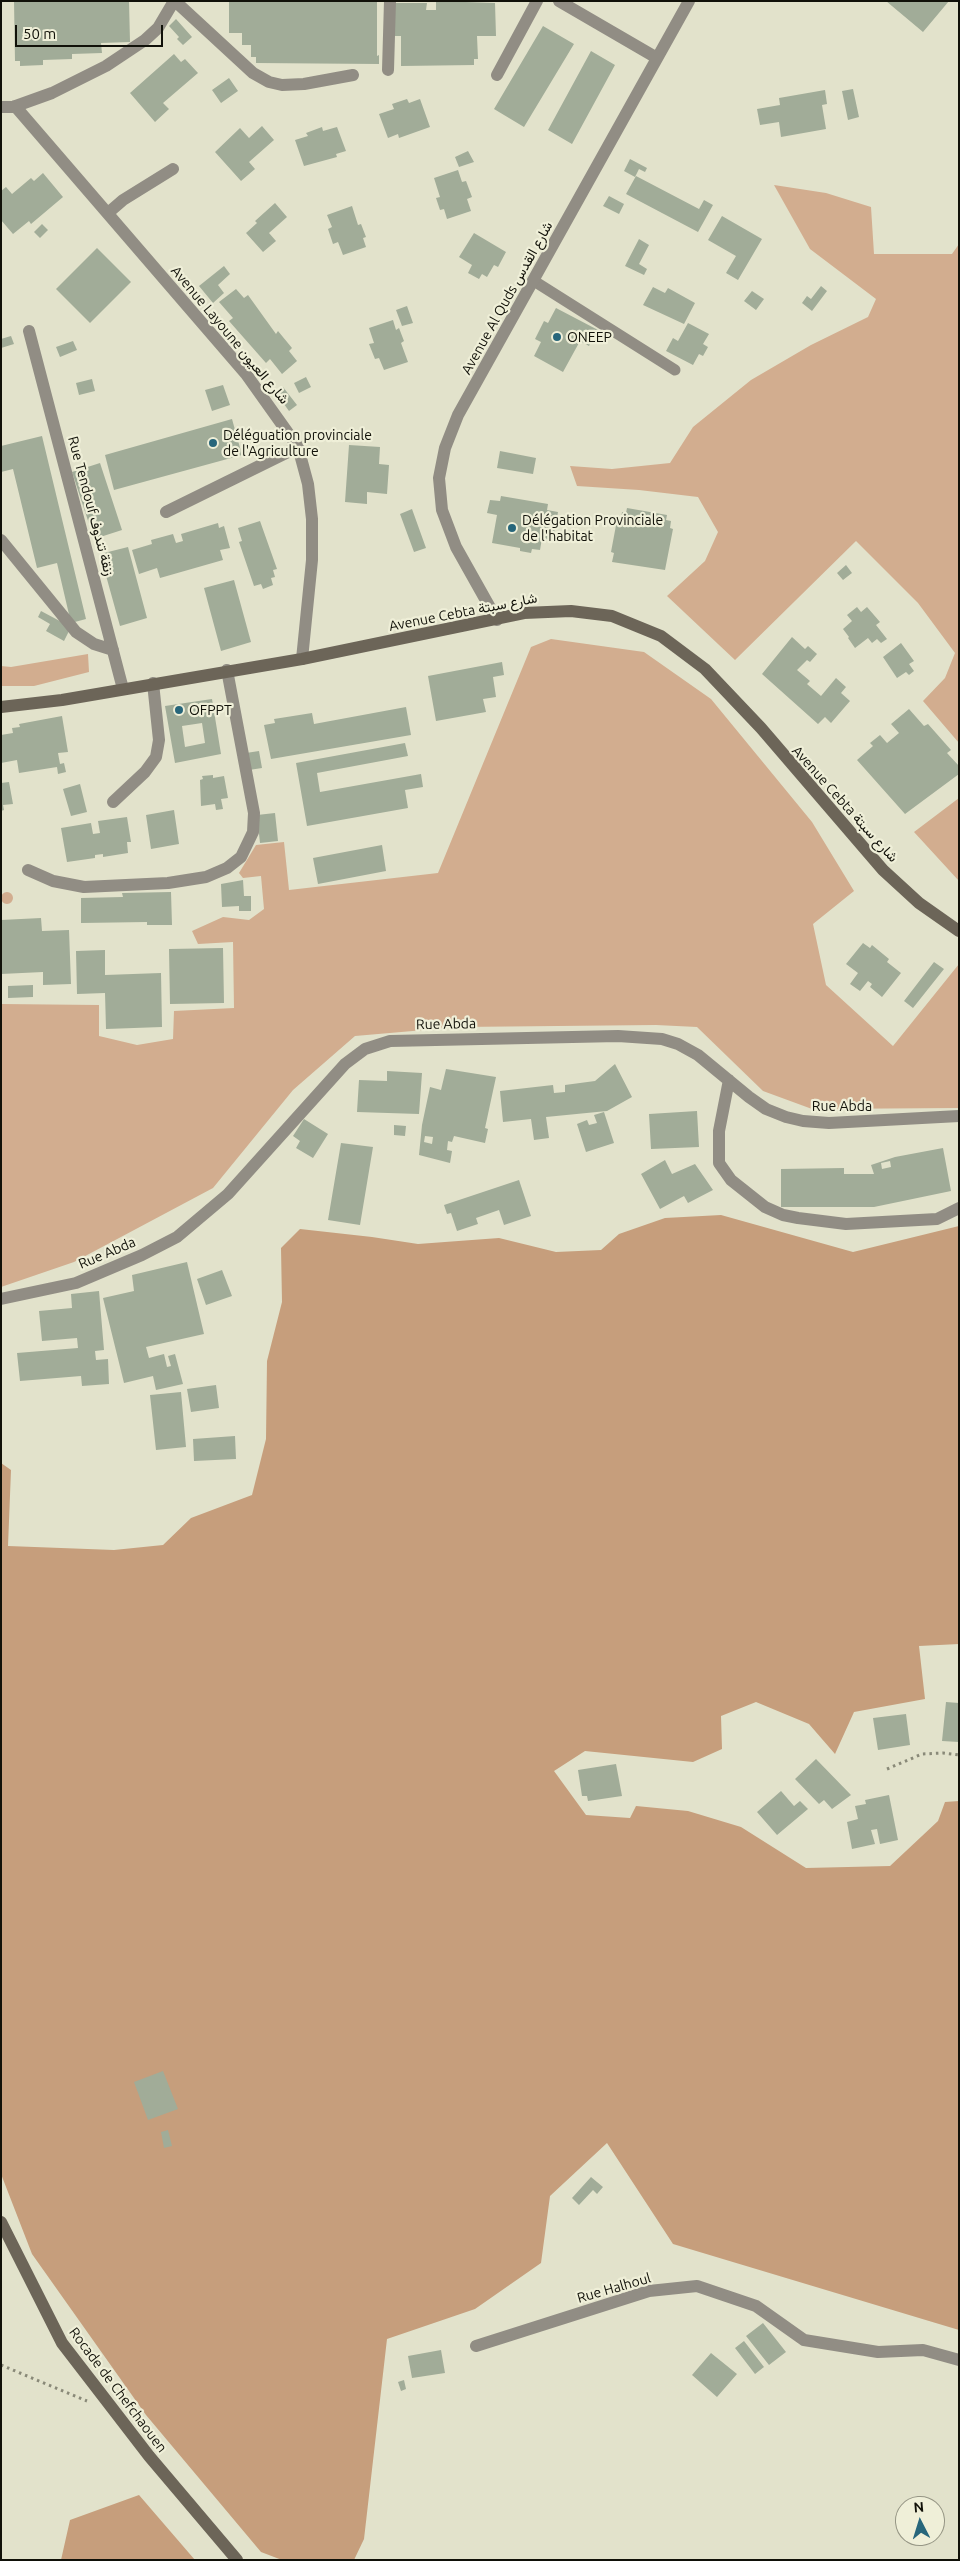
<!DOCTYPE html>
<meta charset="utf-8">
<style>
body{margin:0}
#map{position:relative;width:960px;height:2561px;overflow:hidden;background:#e2e2cb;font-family:Ubuntu,sans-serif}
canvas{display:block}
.frame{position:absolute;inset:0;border:2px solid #111109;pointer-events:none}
.north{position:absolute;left:895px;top:2496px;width:50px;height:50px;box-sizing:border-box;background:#efefd8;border:1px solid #969685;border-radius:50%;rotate:355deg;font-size:14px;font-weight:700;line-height:20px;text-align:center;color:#111109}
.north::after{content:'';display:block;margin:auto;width:18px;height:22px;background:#27667b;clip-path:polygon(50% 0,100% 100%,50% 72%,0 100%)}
.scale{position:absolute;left:15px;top:25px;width:148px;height:22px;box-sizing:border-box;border:2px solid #111109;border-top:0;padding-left:6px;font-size:15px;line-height:18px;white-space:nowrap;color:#111109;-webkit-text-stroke:4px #efefd8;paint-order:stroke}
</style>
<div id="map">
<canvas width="960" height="2561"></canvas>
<div class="frame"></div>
<div class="north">N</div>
<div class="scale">50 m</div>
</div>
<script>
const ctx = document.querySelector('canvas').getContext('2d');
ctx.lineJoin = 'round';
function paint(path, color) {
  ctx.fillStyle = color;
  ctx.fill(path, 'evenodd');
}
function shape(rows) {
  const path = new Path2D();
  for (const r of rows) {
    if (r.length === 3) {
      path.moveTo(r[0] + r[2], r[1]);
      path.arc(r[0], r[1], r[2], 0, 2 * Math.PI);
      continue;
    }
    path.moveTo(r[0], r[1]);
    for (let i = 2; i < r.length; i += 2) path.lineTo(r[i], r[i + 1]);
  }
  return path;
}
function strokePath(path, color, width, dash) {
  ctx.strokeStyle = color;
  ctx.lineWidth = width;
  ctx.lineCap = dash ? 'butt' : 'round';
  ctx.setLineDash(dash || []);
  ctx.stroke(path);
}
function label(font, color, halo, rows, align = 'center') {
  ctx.font = font + ' Ubuntu,Vazirmatn,sans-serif';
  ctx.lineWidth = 4.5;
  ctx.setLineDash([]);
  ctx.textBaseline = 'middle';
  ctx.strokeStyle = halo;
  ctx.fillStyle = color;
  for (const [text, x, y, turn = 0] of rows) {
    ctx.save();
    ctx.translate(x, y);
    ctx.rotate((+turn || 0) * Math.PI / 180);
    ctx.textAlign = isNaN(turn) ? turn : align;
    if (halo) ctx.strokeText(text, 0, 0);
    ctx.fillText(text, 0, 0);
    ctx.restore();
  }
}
paint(shape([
 [774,185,826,193,871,207,874,254,952,254,959,244,959,743,923,701,945,678,955,653,918,603,856,541,735,660,667,596,705,561,718,532,698,497,639,490,577,486,570,466,612,469,670,463,693,427,751,380,811,345,868,317,876,299,810,249],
 [551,639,644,652,711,699,812,822,854,891,813,924,826,985,893,1046,959,964,959,1108,812,1109,763,1091,697,1027,656,1025,459,1027,355,1036,293,1090,213,1188,74,1262,1,1287,1,1004,99,1005,99,1036,137,1045,173,1039,174,1011,234,1008,233,942,198,944,192,931,223,917,249,920,264,909,261,876,243,878,239,873,256,845,284,842,289,890,438,873,531,647],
 [88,654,89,672,34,686,1,686,1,666,11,667],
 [959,798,959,881,914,832],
 [7,898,6]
]), '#d2ad8f');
paint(shape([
 [721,1215,853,1252,959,1226,959,1644,919,1646,925,1699,854,1712,835,1754,809,1724,756,1702,721,1716,722,1749,693,1762,585,1751,554,1771,586,1815,630,1818,636,1806,688,1811,741,1827,806,1868,890,1866,938,1821,945,1802,959,1801,959,2330,673,2244,607,2143,550,2196,541,2263,475,2309,387,2339,364,2539,354,2560,282,2560,261,2552,146,2415,32,2254,1,2174,1,1463,11,1470,8,1546,114,1550,163,1545,191,1518,252,1495,266,1439,267,1361,282,1302,281,1248,300,1229,372,1237,418,1244,499,1238,556,1252,601,1250,619,1234,665,1218],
 [139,2495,195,2560,61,2560,70,2520]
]), '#c69e7c');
paint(shape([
 [14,1,129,1,130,42,101,43,102,53,72,54,72,59,43,60,43,65,20,66,20,61,15,61],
 [229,1,377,2,377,56,379,55,379,64,256,63,256,57,251,57,251,45,242,45,242,33,229,33],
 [436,1,495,3,496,36,477,36,478,59,474,59,474,65,401,66,401,36,395,36,395,3,427,3,426,10,436,10],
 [886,1,949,1,923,32],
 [176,19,192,37,183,45,177,39,179,37,169,26],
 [543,26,574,44,524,127,494,109],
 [591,51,615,65,572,144,548,130],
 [174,54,181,62,185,59,198,73,163,103,169,109,155,122,130,93],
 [229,78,238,91,221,103,212,90],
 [853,89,859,117,848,120,842,91],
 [825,90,827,104,822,105,826,129,781,137,779,122,760,125,757,109,780,105,779,98],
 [407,99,409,103,420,99,430,127,399,138,398,134,388,138,379,114,394,109,392,104],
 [262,126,274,140,249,162,255,169,241,181,215,152,240,128,249,138],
 [322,127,323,131,337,127,346,151,336,154,337,157,304,166,295,140,308,136,306,133],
 [468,151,474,162,459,167,455,157],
 [630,159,647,168,645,172,639,169,635,177,624,171],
 [458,170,462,182,466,181,472,197,467,199,471,211,447,219,444,209,440,210,436,198,440,197,434,178],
 [43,173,63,197,31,224,29,221,13,234,1,220,1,191,6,187,12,194,31,178,34,181],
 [636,176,699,209,704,200,713,205,698,232,626,194],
 [609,196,624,204,619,214,603,206],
 [275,203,287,217,269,233,276,241,263,252,246,233,257,223,255,221],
 [352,206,358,225,361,224,366,237,363,238,366,247,343,255,338,242,333,244,328,229,332,227,327,215],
 [722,216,762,239,738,280,726,273,736,256,708,240],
 [42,224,48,230,40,238,34,232],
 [474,233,506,252,498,267,494,265,487,277,482,274,479,279,468,273,472,265,459,257],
 [639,239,649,245,639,264,647,269,644,275,625,266],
 [97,248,131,282,90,323,56,289],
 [224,266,230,274,218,285,224,293,213,303,199,286],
 [821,286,827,291,812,311,802,303,807,296,811,299],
 [653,287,665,293,668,288,695,303,684,324,643,305],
 [236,289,244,298,248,295,276,334,278,331,292,348,289,351,297,361,282,374,270,359,266,363,229,321,233,318,219,302],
 [752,291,764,299,756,310,744,301],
 [407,306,413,323,402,326,396,310],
 [556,308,598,330,589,346,580,341,563,372,534,356,541,342,535,339,544,321,548,323],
 [393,320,396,330,399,328,404,341,401,343,408,362,384,370,379,358,375,359,369,344,374,343,369,328],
 [688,323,709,334,703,344,708,347,703,356,699,354,693,365,666,351,673,338,678,341],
 [11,336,14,344,1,348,1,339],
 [73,341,77,350,60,357,56,347],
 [306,377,311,387,299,393,294,383],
 [92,379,95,391,79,395,76,383],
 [223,385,230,405,212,411,205,390],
 [283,387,297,405,289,411,276,393],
 [232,419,242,455,114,490,105,455],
 [42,436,86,619,71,623,57,563,37,568,13,469,1,472,1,446],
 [349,445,380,447,379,464,389,465,387,494,367,492,367,504,345,502],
 [500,451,536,458,533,474,497,468],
 [100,463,122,530,94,539,72,472],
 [501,496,548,504,547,510,558,512,553,540,542,538,540,550,532,549,531,553,520,551,520,548,492,543,497,515,487,513,490,500,500,501],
 [627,508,667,515,666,520,671,521,670,528,673,529,665,570,612,562,614,553,611,552,617,520,621,520,622,512,626,513],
 [412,509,426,548,414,552,400,514],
 [260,521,277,569,273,570,275,577,271,578,273,585,263,589,261,584,254,586,239,542,242,541,238,528],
 [218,523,219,528,224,526,230,548,220,550,223,560,160,578,157,568,139,574,132,550,152,544,151,540,173,534,176,543,183,541,181,534],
 [128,547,147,618,120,626,100,554],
 [846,565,852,573,843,580,837,573],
 [234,580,251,642,221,651,204,588],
 [857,607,861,612,867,607,880,622,876,625,887,639,881,643,877,639,872,643,868,638,855,648,848,638,849,637,843,629,852,621,847,615],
 [41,611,71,627,64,641,46,631,50,624,38,617],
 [792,637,805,649,808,646,817,654,810,662,807,660,797,670,810,681,807,684,821,696,836,678,846,687,841,693,850,701,831,723,825,717,818,724,762,674],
 [901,643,914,661,909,664,914,671,909,675,906,672,897,678,883,657],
 [502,662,504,675,493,677,496,697,483,699,486,712,436,721,428,676],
 [212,699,221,754,175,763,165,706],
 [202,723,205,743,185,747,182,726],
 [406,707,411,735,271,759,264,725,275,723,274,719,312,713,314,724],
 [909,709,924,726,928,724,951,750,947,753,959,766,959,774,905,814,857,760,873,746,870,743,880,735,887,743,899,733,891,724],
 [62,716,68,752,58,753,60,764,64,763,66,772,58,774,57,767,19,773,17,760,1,763,1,735,13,733,12,728,20,727,19,724],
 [405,743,408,756,317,773,320,792,421,774,423,787,405,790,408,808,307,826,296,763],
 [259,751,262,768,249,770,246,753],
 [213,775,213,778,224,776,228,798,221,799,223,809,216,810,215,804,201,806,200,780,203,779,202,776],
 [9,782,13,804,3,805,4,810,1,811,1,783],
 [80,784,87,812,71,816,63,789],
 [174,810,179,844,151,849,146,815],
 [275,813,278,841,260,843,257,815],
 [127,817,131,842,127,842,128,853,103,857,103,854,95,855,95,858,67,862,61,828,91,823,93,834,100,833,98,821],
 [382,845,386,871,318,884,313,858],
 [243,880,244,896,251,896,251,911,239,911,239,906,222,907,221,884],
 [171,892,172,925,147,925,147,922,81,923,81,898,123,897,122,893],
 [41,918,42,931,69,930,71,984,43,985,43,972,1,974,1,920],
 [863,943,870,948,872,945,889,959,887,962,901,973,882,997,870,987,872,984,868,981,860,991,850,984,858,973,846,964],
 [223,948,224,1003,170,1004,169,949],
 [105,950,105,975,161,973,162,1027,106,1029,105,993,77,994,76,951],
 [934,962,944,969,913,1008,904,1001],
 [33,985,33,997,8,998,8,986],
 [615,1064,632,1097,607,1111,546,1117,549,1138,534,1140,531,1119,503,1122,500,1091,553,1085,554,1093,565,1092,565,1085,595,1081],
 [446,1069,496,1077,485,1128,488,1129,485,1143,454,1136,452,1142,448,1141,447,1150,452,1151,450,1163,419,1155,422,1125,430,1087,441,1090],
 [425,1136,433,1137,432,1144,424,1142],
 [387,1071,422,1073,419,1114,357,1112,359,1080,387,1081],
 [697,1111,699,1147,651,1149,649,1114],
 [604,1112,614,1143,586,1152,577,1124,587,1120,589,1125,597,1123,594,1115],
 [304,1119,328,1134,313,1158,296,1148,300,1141,293,1136],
 [394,1125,406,1126,405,1136,394,1135],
 [341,1143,373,1147,360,1225,328,1220],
 [943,1148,951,1191,874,1207,781,1207,781,1169,844,1168,844,1174,874,1174,871,1165,895,1157],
 [890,1161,891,1167,882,1169,881,1163],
 [665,1160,672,1174,695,1164,713,1190,688,1203,684,1196,660,1209,641,1174],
 [519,1180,531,1216,504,1225,499,1210,476,1218,478,1224,457,1231,451,1213,447,1214,444,1205],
 [187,1262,204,1334,146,1347,149,1358,164,1354,167,1367,171,1366,168,1356,175,1354,183,1384,156,1390,153,1376,124,1383,103,1298,134,1291,132,1275],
 [222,1270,232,1296,206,1305,197,1279],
 [99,1291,104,1350,95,1351,96,1360,108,1359,109,1384,82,1386,81,1376,20,1381,17,1353,78,1348,77,1338,42,1341,39,1311,72,1308,71,1294],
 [216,1385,219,1408,191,1412,187,1389],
 [181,1392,186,1447,156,1450,150,1395],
 [235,1436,236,1459,194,1461,193,1439],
 [946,1702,959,1703,959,1742,942,1741],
 [906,1714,910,1745,878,1750,873,1718],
 [816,1759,851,1795,832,1809,824,1800,819,1804,795,1779],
 [616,1764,622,1796,588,1801,587,1796,582,1796,578,1770],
 [781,1791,794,1806,800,1801,808,1809,777,1835,757,1812],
 [889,1795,898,1840,880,1844,877,1829,871,1830,875,1844,852,1849,847,1822,858,1819,855,1806,866,1804,865,1800],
 [163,2071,178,2109,148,2120,134,2082],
 [168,2130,172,2146,164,2148,161,2132],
 [591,2177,603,2187,597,2194,593,2190,579,2205,572,2198],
 [763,2323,786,2352,769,2365,746,2336],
 [744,2341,764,2367,755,2374,735,2348],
 [441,2350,445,2373,412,2378,408,2356],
 [711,2353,737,2374,717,2397,692,2375],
 [404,2380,406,2389,401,2391,398,2382]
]), '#a1ac98');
strokePath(shape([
 [887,1769,922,1754,943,1753,959,1755],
 [1,2365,87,2401]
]), '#898978', 3, [2.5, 4]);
strokePath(shape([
 [534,281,675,370]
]), '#918d84', 11);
strokePath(shape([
 [175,1,253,73,269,82,282,85,304,84,353,75],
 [559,1,657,58],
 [388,70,390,1],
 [497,75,537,1],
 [15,106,246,374,298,447,308,484,312,519,312,560,302,659],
 [1,107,13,107,52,93,106,66,145,40,158,28,174,1],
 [108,213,123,200,173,169],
 [29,331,123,689],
 [166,512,298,447],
 [1,540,76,632,94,644,113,650],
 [497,620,456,547,442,510,439,478,445,448,458,415,689,1],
 [113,802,145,772,156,757,159,740,153,683],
 [28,870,53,881,84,887,168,883,206,877,227,868,241,857,253,832,254,813,227,670],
 [729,1080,719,1131,719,1163,731,1180,765,1207,783,1215,798,1218,846,1224,937,1219,959,1208],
 [1,1299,76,1283,142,1255,177,1237,228,1194,345,1064,365,1049,390,1041,618,1036,662,1039,678,1044,698,1055,749,1097,766,1109,786,1117,803,1121,829,1123,959,1116],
 [476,2346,649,2291,697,2286,756,2306,804,2340,878,2352,923,2350,959,2360]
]), '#918d84', 12);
strokePath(shape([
 [1,707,62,700,302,659,524,613,571,611,612,616,661,636,705,669,761,728,883,870,919,903,959,931],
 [1,2222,62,2343,149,2456,237,2560]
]), '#6c6558', 12);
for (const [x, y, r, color] of [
 [557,337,5,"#27667b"],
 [213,443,5,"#27667b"],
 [512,528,5,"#27667b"],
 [179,710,5,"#27667b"]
]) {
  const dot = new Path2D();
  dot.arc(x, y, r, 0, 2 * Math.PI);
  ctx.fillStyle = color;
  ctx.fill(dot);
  strokePath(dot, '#efefd8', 2);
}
label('14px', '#111109', '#efefd8', [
 ["Avenue Al Quds شارع القدس",507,298,-61],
 ["Avenue Layoune شارع العيون",230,335,50],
 ["Rue Tendouf زنقة تندوف",91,506,75],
 ["Avenue Cebta شارع سبتة",463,612,-11],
 ["Avenue Cebta شارع سبتة",845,804,48],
 ["Rue Abda",446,1024,-1],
 ["Rue Abda",842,1106],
 ["Rue Abda",107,1253,-23],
 ["Rue Halhoul",614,2288,-16],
 ["Rocade de Chefchaouen",118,2390,53]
]);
label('14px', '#111109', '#efefd8', [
 ["ONEEP",567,337],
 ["Déléguation provinciale",223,435],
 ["de l'Agriculture",223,451],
 ["Délégation Provinciale",522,520],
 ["de l'habitat",522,536],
 ["OFPPT",189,710]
], 'left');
</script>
